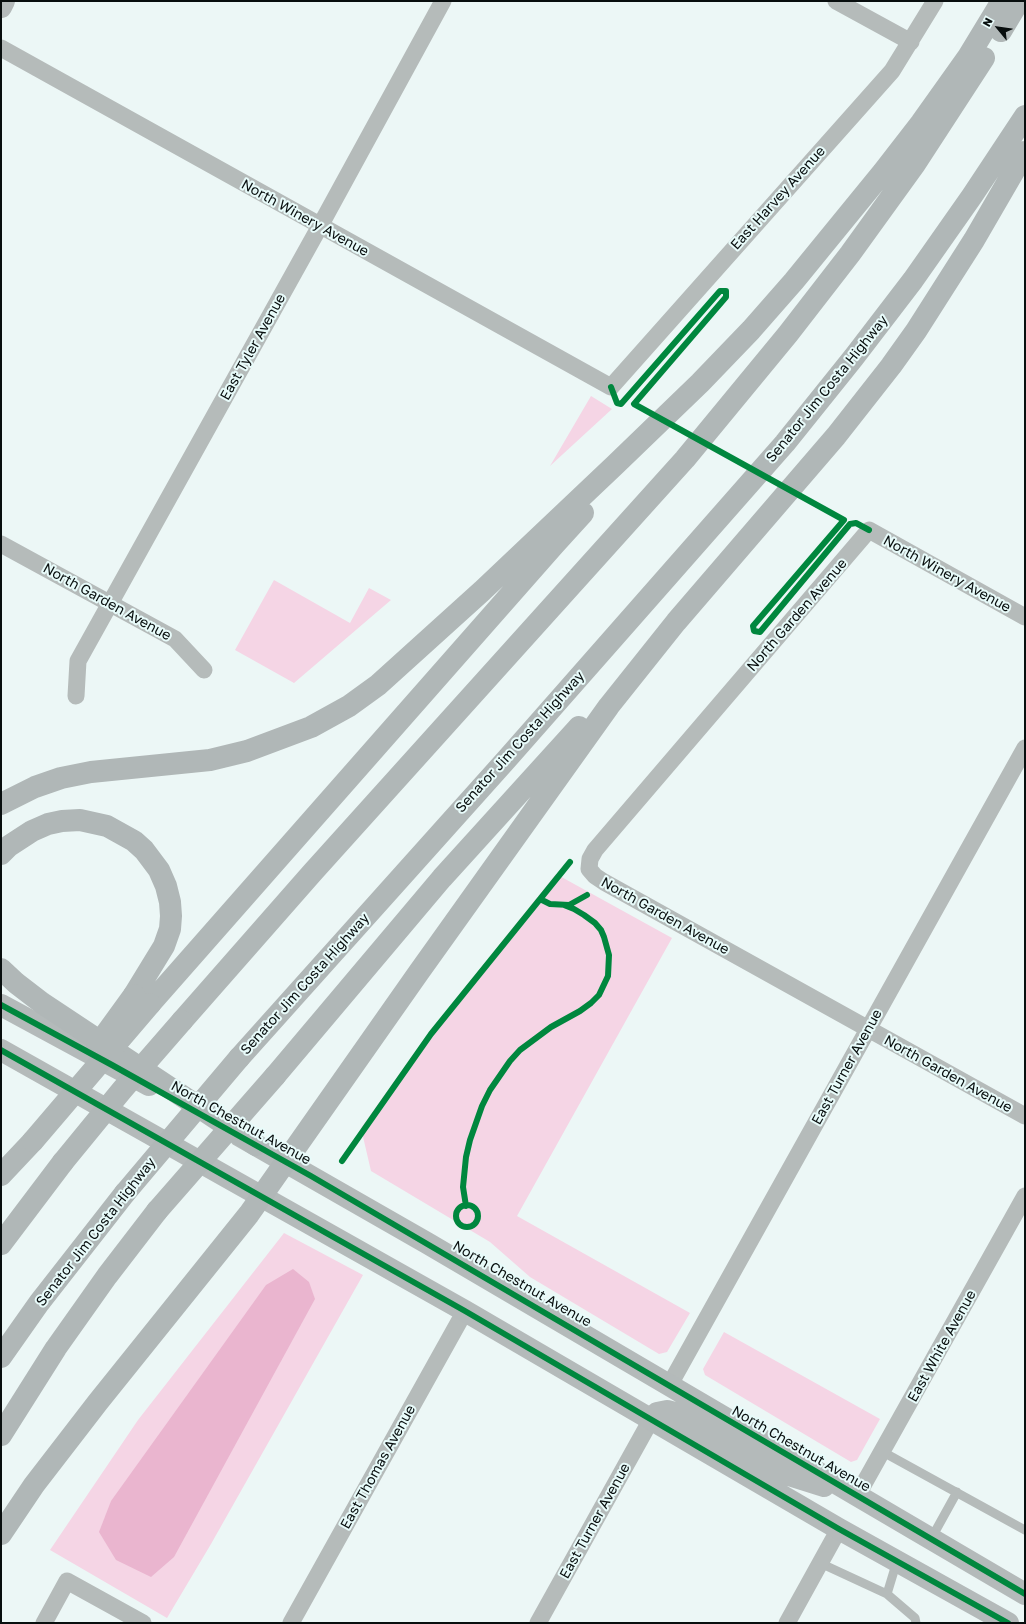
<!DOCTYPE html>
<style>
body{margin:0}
#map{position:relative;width:1026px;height:1624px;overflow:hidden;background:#ecf7f6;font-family:"Golos Text",sans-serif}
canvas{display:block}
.frame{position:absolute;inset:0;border:2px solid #080e0e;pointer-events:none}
.north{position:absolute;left:978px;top:8px;width:40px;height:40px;-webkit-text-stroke:3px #e8fbfa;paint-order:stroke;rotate:299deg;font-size:11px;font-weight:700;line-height:16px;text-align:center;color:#080e0e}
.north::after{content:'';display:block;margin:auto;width:14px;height:18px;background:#080e0e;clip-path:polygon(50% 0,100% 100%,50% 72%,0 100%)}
</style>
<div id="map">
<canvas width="1026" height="1624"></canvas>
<div class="frame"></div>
<div class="north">N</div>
</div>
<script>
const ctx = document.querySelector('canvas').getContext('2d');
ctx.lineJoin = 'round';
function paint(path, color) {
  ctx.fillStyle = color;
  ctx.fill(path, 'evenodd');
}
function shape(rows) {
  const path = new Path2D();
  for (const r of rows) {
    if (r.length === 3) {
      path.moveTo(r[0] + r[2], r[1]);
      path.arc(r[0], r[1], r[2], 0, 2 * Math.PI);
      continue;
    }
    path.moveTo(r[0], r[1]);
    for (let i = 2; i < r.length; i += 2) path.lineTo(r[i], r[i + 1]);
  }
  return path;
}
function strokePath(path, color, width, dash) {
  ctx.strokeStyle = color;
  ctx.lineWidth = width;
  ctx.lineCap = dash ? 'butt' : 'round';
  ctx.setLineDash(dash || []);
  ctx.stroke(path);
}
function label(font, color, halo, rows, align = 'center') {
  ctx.font = font + ' "Golos Text",sans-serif';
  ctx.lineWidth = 4;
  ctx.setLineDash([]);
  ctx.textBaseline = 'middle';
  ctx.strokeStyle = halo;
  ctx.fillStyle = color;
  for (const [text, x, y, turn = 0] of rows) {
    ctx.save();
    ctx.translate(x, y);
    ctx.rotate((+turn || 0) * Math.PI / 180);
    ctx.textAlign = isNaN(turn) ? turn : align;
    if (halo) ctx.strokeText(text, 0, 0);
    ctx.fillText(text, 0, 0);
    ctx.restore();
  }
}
paint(shape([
 [591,396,612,409,550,466],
 [274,580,350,623,369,588,391,600,294,683,235,650],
 [556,874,672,938,517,1216,690,1313,667,1352,659,1354,530,1277,490,1242,371,1171,361,1128,429,1032],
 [284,1233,363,1275,211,1544,167,1618,50,1550,138,1420],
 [724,1332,880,1419,857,1460,851,1462,705,1375,703,1369]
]), '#f5d5e5');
paint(shape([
 [293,1269,309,1282,315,1299,174,1557,151,1577,116,1560,99,1532,111,1501,266,1285]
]), '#eab5cf');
strokePath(shape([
 [883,1452,1025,1530],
 [931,1539,957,1492],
 [897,1561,887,1594,915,1618,916,1623],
 [820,1563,887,1594]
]), '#b5bbba', 9);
strokePath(shape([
 [836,1,911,42],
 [1,48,611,387,892,71,935,1],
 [1,544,175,639,204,670],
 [1025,617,869,530,595,850,590,859,589,869,595,876,604,882,1025,1116],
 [76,696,78,661,320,226,443,1],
 [669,1386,1025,748],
 [857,1496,1025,1196],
 [44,1623,67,1581,143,1623],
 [291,1623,465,1311],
 [538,1623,652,1418],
 [787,1623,839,1529]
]), '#b5bbba', 17);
strokePath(shape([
 [1,7,4,1],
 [1,1005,149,1085],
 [1,1050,465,1311,839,1529,1008,1623],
 [240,1136,427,1243,1025,1594],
 [652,1418,657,1413,667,1411,686,1416,789,1475,824,1486]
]), '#b4baba', 22);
strokePath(shape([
 [1001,31,1019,1],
 [1,804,35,787,61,778,91,772,210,760,247,751,311,727,349,706,378,685,482,591,615,465,700,383,751,330,794,281,883,172,921,123,968,57,1002,1],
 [1,854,9,846,32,831,48,824,62,821,80,820,107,826,134,841,144,850,159,870,166,886,170,902,171,916,170,929,164,946,134,995],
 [1,969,16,983,42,1003,256,1145],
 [150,1004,554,545,583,513],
 [182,1021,312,873,685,459,788,334,850,254,915,164,984,58],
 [239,1058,506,760,785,443,854,357,913,280,972,196,1025,116],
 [275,1076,442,878,579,727],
 [1,1175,33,1141],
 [1,1244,63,1162],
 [1,1357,39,1303,125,1193],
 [1,1435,56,1348,107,1276,157,1211],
 [1,1534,34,1485,98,1402,249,1214,419,972,609,706,676,622,836,436,891,366,916,331,974,240,1025,152]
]), '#b0b7b7', 22);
strokePath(shape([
 [97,1046,134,995],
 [33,1141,150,1004],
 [63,1162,122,1090,182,1021],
 [125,1193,239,1058],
 [157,1211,275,1076]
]), '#b0b7b7', 22);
strokePath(shape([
 [611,387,617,403,621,404,720,291,726,291,726,297,634,404,844,520,753,626,754,631,760,632,850,524,856,523,869,530],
 [540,899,550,904,569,905,587,895],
 [1,1005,112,1065,311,1176,1025,1594],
 [1,1050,465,1311,839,1529,1008,1623],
 [342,1161,431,1034,570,862],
 [467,1216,11],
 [466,1206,463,1187,466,1157,470,1140,482,1106,490,1090,510,1061,520,1050,551,1027,580,1011,591,1003,599,995,608,976,609,955,604,937,601,930,595,923,584,915,574,909,564,905]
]), '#00873e', 6);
label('14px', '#080e0e', '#e8fbfa', [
 ["East Harvey Avenue",778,198,-48],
 ["North Winery Avenue",305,218,29],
 ["East Tyler Avenue",253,347,-61],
 ["Senator Jim Costa Highway",827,389,-51],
 ["North Winery Avenue",947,574,29],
 ["North Garden Avenue",107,602,29],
 ["North Garden Avenue",797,615,-49],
 ["Senator Jim Costa Highway",520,742,-48],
 ["North Garden Avenue",665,916,29],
 ["Senator Jim Costa Highway",305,984,-48],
 ["East Turner Avenue",847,1067,-61],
 ["North Garden Avenue",948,1074,29],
 ["North Chestnut Avenue",241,1123,29],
 ["Senator Jim Costa Highway",96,1232,-52],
 ["North Chestnut Avenue",522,1284,30],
 ["East White Avenue",942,1346,-61],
 ["North Chestnut Avenue",801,1449,30],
 ["East Thomas Avenue",378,1467,-61],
 ["East Turner Avenue",595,1521,-61]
]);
</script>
